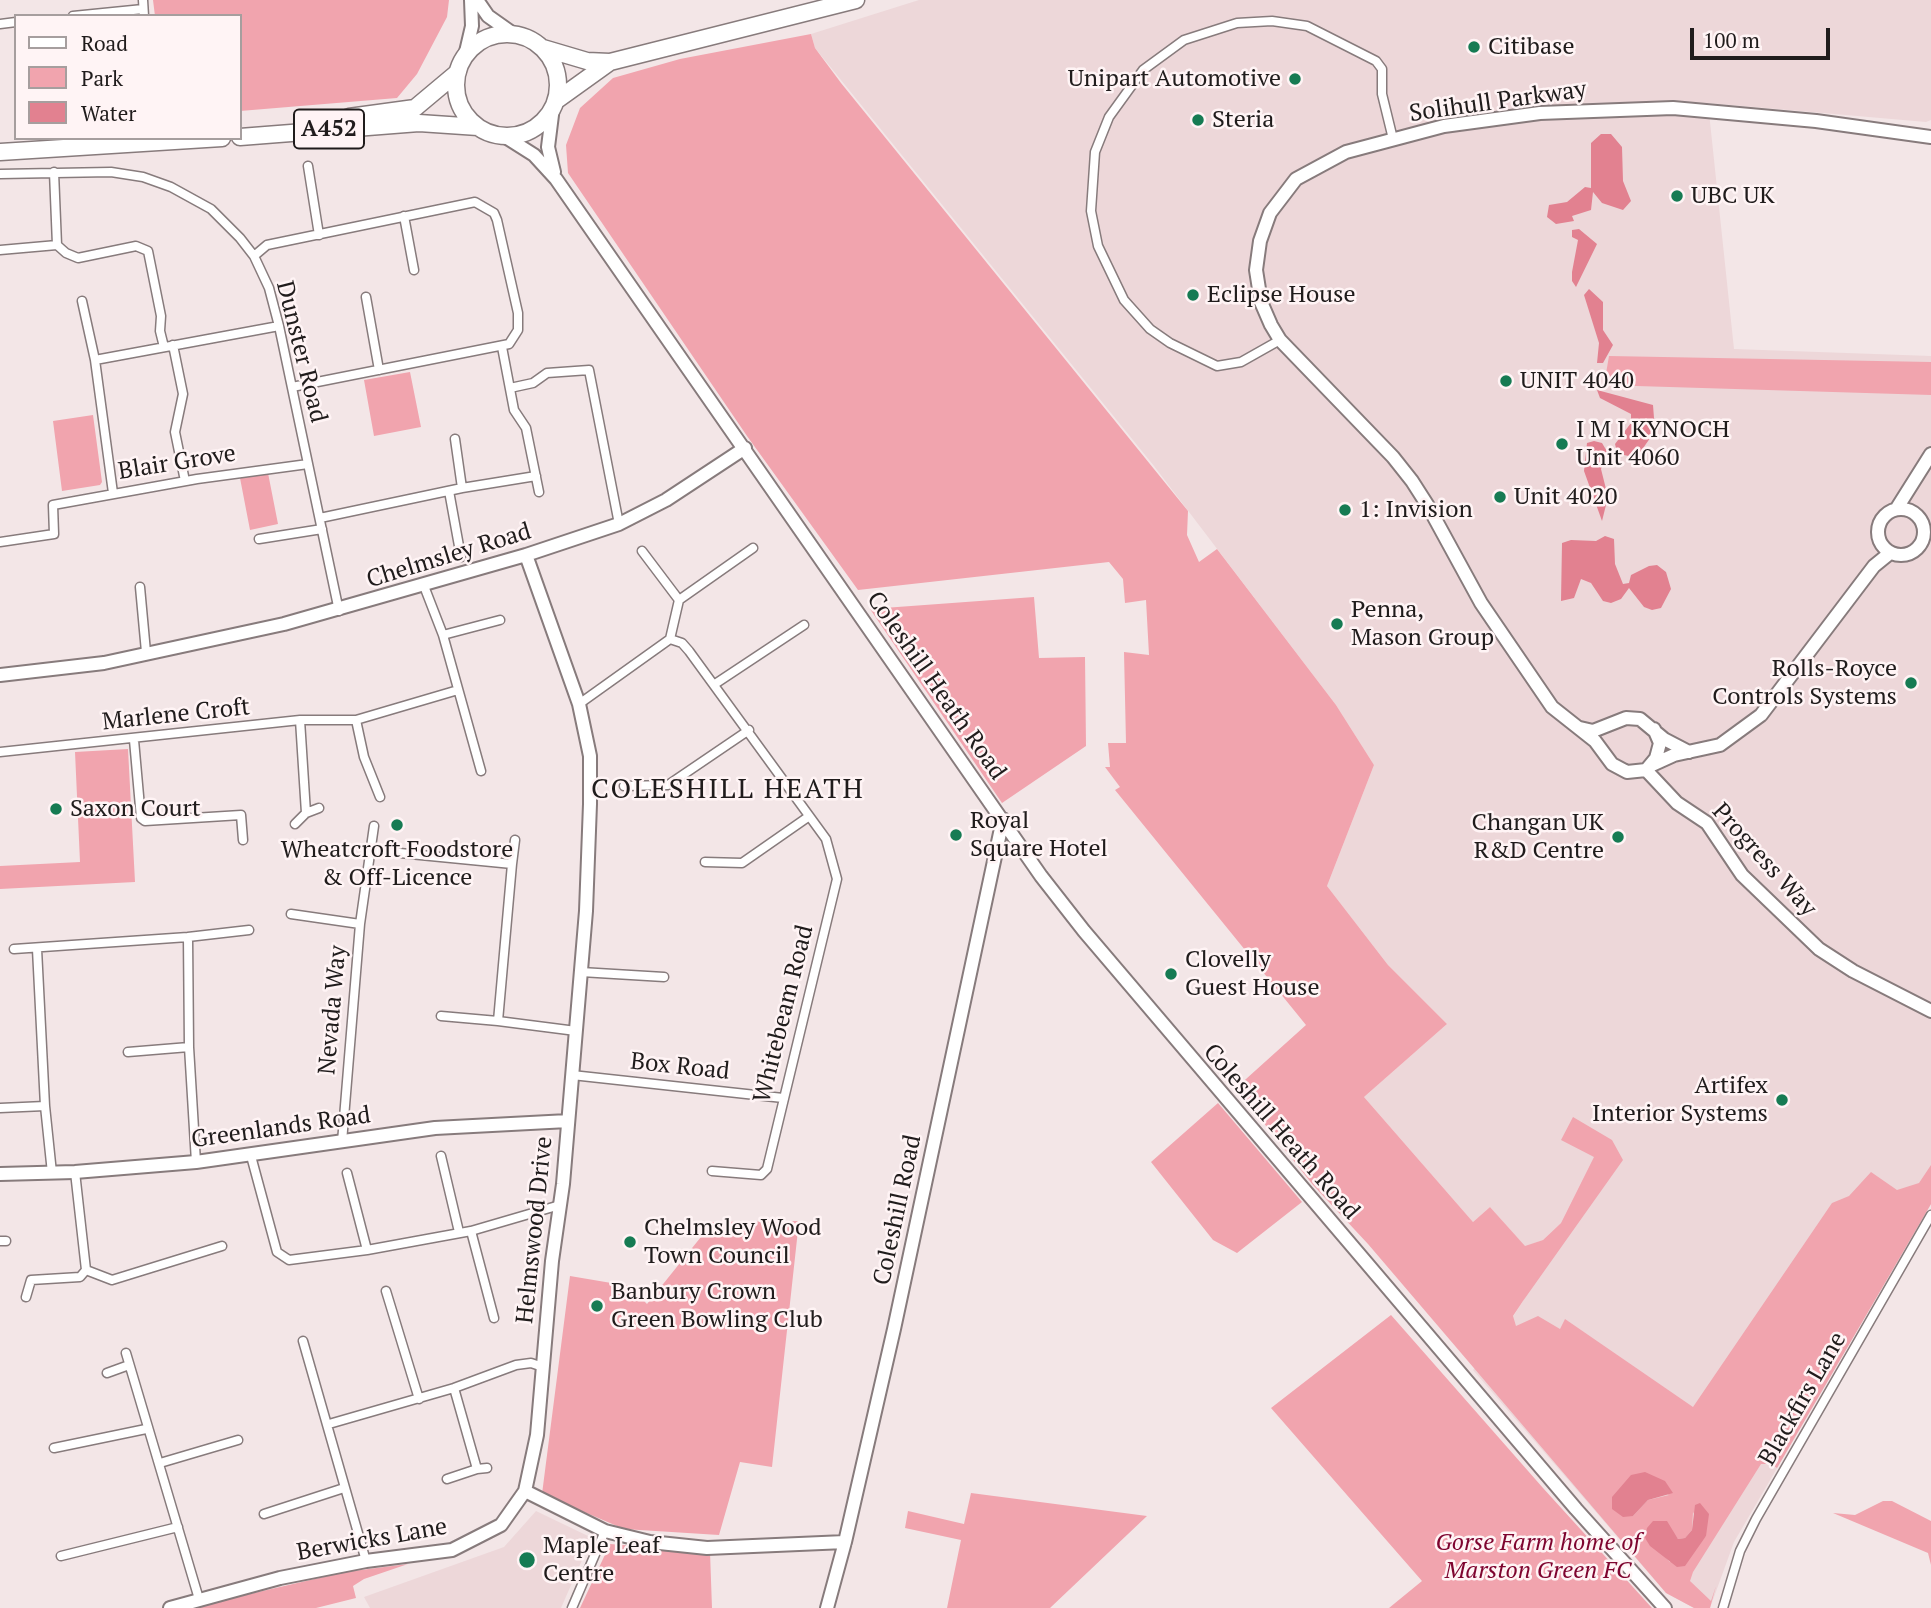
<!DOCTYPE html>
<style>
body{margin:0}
#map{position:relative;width:1931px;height:1608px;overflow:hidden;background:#f3e6e7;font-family:"PT Serif",serif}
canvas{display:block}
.legend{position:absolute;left:14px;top:14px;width:228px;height:126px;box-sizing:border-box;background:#fff4f5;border:2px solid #a69e9e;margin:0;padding:9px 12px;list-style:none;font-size:21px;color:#201c1c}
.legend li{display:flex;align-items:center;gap:14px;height:35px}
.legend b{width:35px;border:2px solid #a69e9e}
.scale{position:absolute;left:1690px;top:28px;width:140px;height:32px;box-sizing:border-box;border:4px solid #201c1c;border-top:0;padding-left:9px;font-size:21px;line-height:24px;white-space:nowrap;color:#201c1c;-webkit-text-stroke:5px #fff4f5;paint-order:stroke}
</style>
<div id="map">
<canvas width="1931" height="1608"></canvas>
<ul class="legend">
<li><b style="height:9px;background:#fff"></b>Road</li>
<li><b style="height:19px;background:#f1a4ae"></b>Park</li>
<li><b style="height:19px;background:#e28190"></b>Water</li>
</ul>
<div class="scale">100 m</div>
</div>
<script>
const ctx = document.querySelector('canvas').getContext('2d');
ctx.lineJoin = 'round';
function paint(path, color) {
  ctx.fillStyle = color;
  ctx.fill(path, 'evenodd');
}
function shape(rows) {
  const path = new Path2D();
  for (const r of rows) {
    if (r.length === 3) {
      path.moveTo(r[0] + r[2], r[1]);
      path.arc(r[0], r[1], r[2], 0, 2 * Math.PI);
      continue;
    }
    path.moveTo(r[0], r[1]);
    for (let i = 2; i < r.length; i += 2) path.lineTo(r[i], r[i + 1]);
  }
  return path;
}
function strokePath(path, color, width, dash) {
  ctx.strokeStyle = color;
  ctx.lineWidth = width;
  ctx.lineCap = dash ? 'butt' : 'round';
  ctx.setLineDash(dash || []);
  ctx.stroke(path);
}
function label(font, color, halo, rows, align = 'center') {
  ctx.font = font + ' "PT Serif",serif';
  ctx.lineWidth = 5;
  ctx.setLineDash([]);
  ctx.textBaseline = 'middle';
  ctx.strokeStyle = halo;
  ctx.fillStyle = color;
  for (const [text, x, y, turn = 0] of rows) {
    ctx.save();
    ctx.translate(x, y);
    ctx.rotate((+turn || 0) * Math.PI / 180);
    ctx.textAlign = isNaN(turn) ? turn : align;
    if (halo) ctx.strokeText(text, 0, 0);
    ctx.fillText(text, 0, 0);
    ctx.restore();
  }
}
paint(shape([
 [919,0,1931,0,1931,120,1926,122,1708,103,1734,349,1931,356,1931,1204,1734,1542,1710,1608,1694,1608,1666,1593,1473,1370,1496,1343,1523,1301,1594,1157,1561,1223,1543,1240,1525,1247,1490,1207,1473,1222,1364,1097,1447,1024,1388,965,1327,886,1374,765,1336,705,1154,466,815,48,811,34],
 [536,1511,588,1536,586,1551,561,1608,370,1608,364,1597,504,1547]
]), '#edd7d9');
paint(shape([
 [153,0,449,0,447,17,417,74,397,98,240,111,240,16,155,16],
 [811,34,815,48,841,83,1188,511,1187,535,1199,562,1217,549,1336,705,1374,765,1327,886,1388,965,1447,1024,1364,1097,1473,1222,1490,1207,1525,1246,1543,1240,1561,1223,1594,1157,1561,1140,1573,1117,1612,1140,1623,1160,1523,1301,1513,1316,1516,1326,1538,1316,1560,1329,1565,1319,1693,1407,1832,1203,1849,1196,1871,1172,1897,1190,1919,1183,1931,1165,1931,1204,1777,1468,1771,1464,1761,1464,1693,1572,1690,1581,1711,1601,1716,1586,1710,1608,1694,1608,1666,1593,1368,1244,1313,1185,1236,1088,1306,1025,1115,790,1120,787,1105,767,1110,767,1108,743,1126,743,1124,652,1149,655,1146,600,1125,603,1123,579,1109,562,858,590,747,436,568,173,566,145,580,108,613,78,680,59],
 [1631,1475,1669,1495,1648,1500,1633,1516],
 [1693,1512,1706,1536,1670,1562,1645,1538,1671,1530,1678,1539,1685,1538,1692,1530],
 [1609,356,1931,362,1931,395,1604,385],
 [410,372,421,427,374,436,364,380],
 [93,415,102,482,100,485,62,491,53,421],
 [268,473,278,524,250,530,240,478],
 [1034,597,1039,658,1085,657,1086,746,1002,803,870,609],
 [128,749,135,882,0,889,0,866,80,862,75,752],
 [1218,1103,1302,1202,1237,1253,1213,1240,1151,1162],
 [799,1221,772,1467,740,1462,719,1535,624,1529,542,1494,570,1276,629,1286,647,1304,713,1222],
 [1391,1315,1543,1488,1652,1608,1389,1608,1422,1581,1271,1408],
 [971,1493,1147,1516,1050,1608,947,1608,961,1540,905,1528,908,1511,964,1524],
 [1883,1501,1892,1501,1931,1521,1931,1565,1928,1553,1833,1513,1855,1515],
 [610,1544,710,1552,712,1608,580,1608],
 [408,1564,364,1579,353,1586,356,1598,316,1608,189,1608,345,1572]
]), '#f1a4ae');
paint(shape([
 [1601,134,1611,134,1622,147,1623,181,1631,201,1623,210,1602,203,1593,192,1591,210,1572,216,1574,221,1556,224,1547,217,1549,205,1567,202,1585,187,1591,188,1591,143],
 [1579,229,1597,244,1576,287,1572,281,1572,272,1578,240,1572,237,1572,230],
 [1589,289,1603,302,1603,330,1613,345,1603,363,1597,363,1599,343,1584,295],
 [1597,390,1653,405,1655,431,1639,454,1633,457,1624,455,1616,448,1615,444,1631,423,1631,414,1600,398],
 [1594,441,1602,443,1608,453,1601,469,1608,497,1602,521,1584,471,1587,443],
 [1605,536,1614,539,1615,564,1623,584,1629,583,1631,575,1649,566,1657,565,1666,572,1671,589,1661,608,1652,610,1644,607,1629,588,1621,599,1611,603,1603,601,1591,583,1581,579,1574,598,1561,601,1562,543,1571,540,1596,541],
 [1645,1472,1665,1481,1673,1493,1648,1500,1633,1516,1623,1517,1612,1509,1612,1497,1631,1475],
 [1700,1503,1709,1514,1706,1536,1685,1566,1677,1567,1650,1546,1645,1538,1647,1528,1653,1521,1667,1521,1678,1539,1685,1538,1692,1530,1695,1505]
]), '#e28190');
const street = shape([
 [143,0,144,16],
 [73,16,143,9],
 [0,24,16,22],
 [308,166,319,235],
 [54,172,57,245,66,253,78,258,136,246,148,251,161,316,160,331,164,347],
 [0,174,111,172,143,177,171,187,211,209,240,238,254,256,269,288,279,326,339,611],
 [404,216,414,270],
 [0,250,57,245],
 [254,256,267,245,475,202,494,213,497,220,518,313,518,330,509,344,292,387],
 [366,297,379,370],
 [82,301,95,360],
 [1280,340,1241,362,1217,366,1170,343,1150,329,1124,300,1098,246,1091,211,1095,152,1109,117,1143,70,1184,40,1237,23,1272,21,1307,26,1376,61,1382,69,1382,94,1393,139],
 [173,345,183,394,175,432,185,481],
 [502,347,514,410,526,428,539,492],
 [510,388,533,383,547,373,589,370,619,524],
 [455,439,462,488],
 [449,491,461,557],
 [113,493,95,360,279,326],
 [320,518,462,488,536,476],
 [259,539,322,529],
 [0,542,54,534,53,505,197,479,308,464],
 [642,551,679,600,670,639,682,643,689,651,826,839,837,879,767,1169,761,1175,712,1171],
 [424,586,443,635,481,771],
 [140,587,146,652],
 [679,600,753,548],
 [443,635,500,620],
 [715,684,804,625],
 [579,704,670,639],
 [300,720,306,813],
 [356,720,364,757,380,797],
 [134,740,141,818,145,821,241,815,243,840],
 [0,752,300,720,356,720,458,690],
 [624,786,668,785,749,730],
 [295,824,306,813,319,808],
 [369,850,512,864,498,1021,576,1031],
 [705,862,742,863,808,817],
 [512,864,515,840],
 [291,914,360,924],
 [188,937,249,930],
 [14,949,188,937,189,1047,196,1162],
 [37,949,45,1106,52,1173],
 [581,972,664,977],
 [441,1016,498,1021],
 [128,1052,189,1047],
 [572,1075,783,1098],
 [0,1108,45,1106],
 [342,1142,360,924,374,826],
 [251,1156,277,1252,289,1260,367,1250,471,1231,560,1205],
 [441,1156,459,1232],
 [75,1172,86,1270,112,1280,222,1246],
 [347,1173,367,1250],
 [471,1231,494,1318],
 [0,1241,6,1241],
 [386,1291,419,1399],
 [26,1297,31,1280,80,1277,86,1270],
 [303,1341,366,1561],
 [126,1353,199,1599],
 [107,1373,129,1365],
 [454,1388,477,1469,487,1468],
 [329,1424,454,1388,516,1365,531,1363,543,1367],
 [54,1448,146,1429],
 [160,1463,238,1440],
 [447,1479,477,1469],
 [264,1514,344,1488],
 [61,1556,178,1527],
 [572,1608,605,1531],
 [1723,1608,1740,1551,1756,1519,1931,1215]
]);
const secondary = shape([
 [477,0,488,16,512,33],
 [465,56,472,26,471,0],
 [553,107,548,147,554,172],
 [504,136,534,155,556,179,1041,876,1084,931,1576,1509,1665,1608],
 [1897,508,1931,454],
 [1901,532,23],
 [0,675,104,663,284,624,526,555,619,524,666,500,745,448],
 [1580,728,1593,731,1626,718,1640,719,1664,739,1689,752],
 [1654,729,1660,743,1656,758,1646,770,1627,772,1612,764,1595,741,1552,707,1481,603,1428,506,1412,481,1393,457,1280,340,1271,325,1261,302,1256,270,1260,241,1270,213,1296,179,1346,152,1444,126,1540,113,1673,108,1816,121,1931,137],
 [1652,765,1674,755,1720,745,1761,715,1874,566,1890,553],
 [1646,770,1677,803,1707,823,1742,875,1819,949,1853,971,1931,1011],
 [0,1174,75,1172,196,1162,435,1128,568,1121],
 [525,1491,605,1531,650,1542,707,1548,845,1542],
 [170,1608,280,1578,366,1561,452,1550,501,1525,525,1491,537,1435,552,1261,563,1184,586,911,590,804,590,756,579,704,526,555],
 [827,1608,845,1542,894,1329,1003,819]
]);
const highway = shape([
 [507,85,51],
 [543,48,587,61,610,62,856,0],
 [557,100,610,62],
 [349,117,415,108,458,72],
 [240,137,419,123,478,127],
 [0,152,222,138]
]);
strokePath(street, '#877b7c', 11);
strokePath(secondary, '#877b7c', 16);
strokePath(highway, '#877b7c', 19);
strokePath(street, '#fff', 8);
strokePath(secondary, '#fff', 12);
strokePath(highway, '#fff', 16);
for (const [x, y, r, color] of [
 [1474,47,7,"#167b53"],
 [1295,79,7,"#167b53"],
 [1198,120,7,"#167b53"],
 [1677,196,7,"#167b53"],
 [1193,295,7,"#167b53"],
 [1506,381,7,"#167b53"],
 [1562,444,7,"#167b53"],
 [1500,497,7,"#167b53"],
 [1345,510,7,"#167b53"],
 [1337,624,7,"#167b53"],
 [1911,683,7,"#167b53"],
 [56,809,7,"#167b53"],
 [397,825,7,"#167b53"],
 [956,835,7,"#167b53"],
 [1618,837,7,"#167b53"],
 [1171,974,7,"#167b53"],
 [1782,1100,7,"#167b53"],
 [630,1242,7,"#167b53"],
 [597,1306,7,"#167b53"],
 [527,1560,9,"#167b53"]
]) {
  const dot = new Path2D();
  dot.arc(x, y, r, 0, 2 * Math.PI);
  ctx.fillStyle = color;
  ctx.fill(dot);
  strokePath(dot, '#fff4f5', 2.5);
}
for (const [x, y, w] of [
 [329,129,70]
]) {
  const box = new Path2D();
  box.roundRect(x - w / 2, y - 19.5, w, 39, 5);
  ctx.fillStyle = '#fff4f5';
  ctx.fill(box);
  strokePath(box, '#201c1c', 2);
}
label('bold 23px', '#201c1c', null, [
 ["A452",329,129]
]);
label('24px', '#201c1c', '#fff4f5', [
 ["Citibase",1488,47],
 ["Unipart Automotive",1281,79,"right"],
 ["Steria",1212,120],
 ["UBC UK",1691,196],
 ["Eclipse House",1207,295],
 ["UNIT 4040",1520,381],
 ["I M I KYNOCH",1576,430],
 ["Unit 4060",1576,458],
 ["Unit 4020",1514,497],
 ["1: Invision",1359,510],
 ["Penna,",1351,610],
 ["Mason Group",1351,638],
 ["Rolls-Royce",1897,669,"right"],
 ["Controls Systems",1897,697,"right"],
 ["Saxon Court",70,809],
 ["Royal",970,821],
 ["Square Hotel",970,849],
 ["Changan UK",1604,823,"right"],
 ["R&D Centre",1604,851,"right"],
 ["Wheatcroft Foodstore",397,850,"center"],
 ["& Off-Licence",397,878,"center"],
 ["Clovelly",1185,960],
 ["Guest House",1185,988],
 ["Artifex",1768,1086,"right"],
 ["Interior Systems",1768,1114,"right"],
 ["Chelmsley Wood",644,1228],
 ["Town Council",644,1256],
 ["Banbury Crown",611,1292],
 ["Green Bowling Club",611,1320],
 ["Maple Leaf",543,1546],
 ["Centre",543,1574]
], 'left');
label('24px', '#201c1c', '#fff4f5', [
 ["Solihull Parkway",1498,102,-8],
 ["Dunster Road",301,352,76],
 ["Blair Grove",177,463,-9],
 ["Chelmsley Road",449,556,-17],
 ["Coleshill Heath Road",936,686,55],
 ["Marlene Croft",176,715,-6],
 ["Progress Way",1764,860,48],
 ["Nevada Way",333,1010,-85],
 ["Whitebeam Road",784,1014,-76],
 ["Box Road",680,1067,6],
 ["Greenlands Road",281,1128,-8],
 ["Coleshill Heath Road",1281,1132,49],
 ["Coleshill Road",898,1210,-78],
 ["Helmswood Drive",535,1230,-84],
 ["Blackfirs Lane",1803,1399,-60],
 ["Berwicks Lane",372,1540,-10]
]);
label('italic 24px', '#7e042f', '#fff4f5', [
 ["Gorse Farm home of",1538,1543],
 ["Marston Green FC",1538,1571]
]);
ctx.letterSpacing = '2px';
label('28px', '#201c1c', '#fff4f5', [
 ["COLESHILL HEATH",728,790]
]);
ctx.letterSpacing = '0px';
</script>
